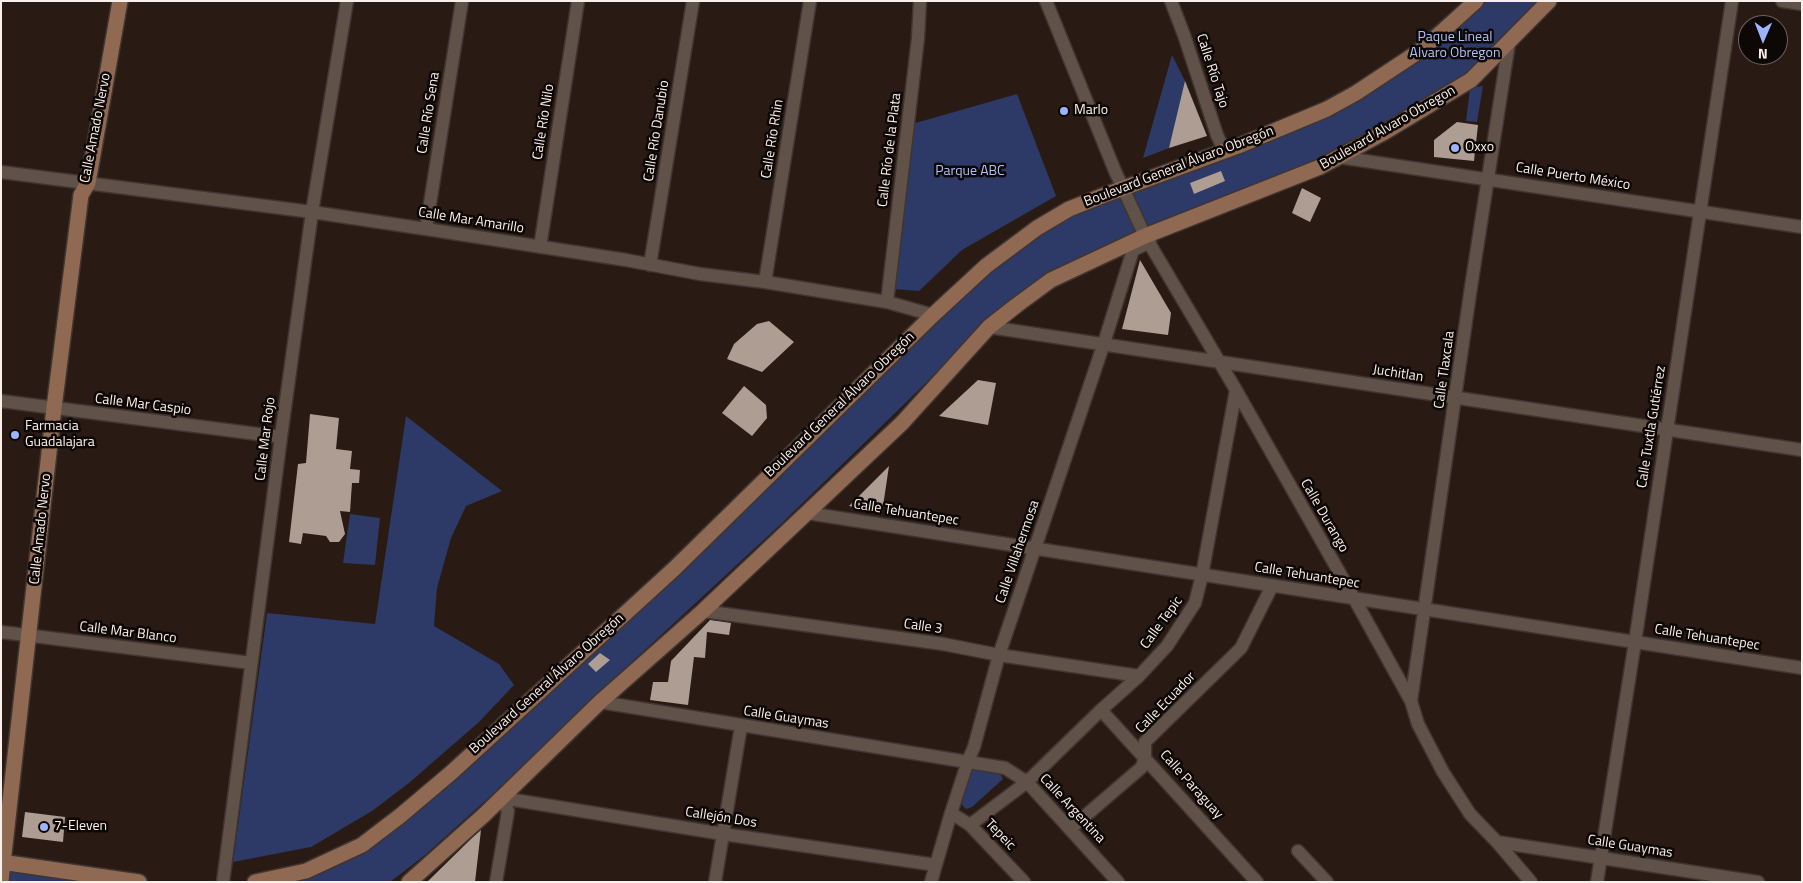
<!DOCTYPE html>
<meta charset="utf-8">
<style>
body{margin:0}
#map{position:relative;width:1803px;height:883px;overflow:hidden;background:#291b13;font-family:"Titillium Web",sans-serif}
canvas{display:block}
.frame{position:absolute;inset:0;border:2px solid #faf0eb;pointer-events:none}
.north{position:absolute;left:1738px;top:15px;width:50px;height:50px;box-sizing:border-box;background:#0d0705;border:1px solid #6c6461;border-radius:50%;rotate:181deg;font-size:14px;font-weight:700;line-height:20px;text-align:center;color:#faf0eb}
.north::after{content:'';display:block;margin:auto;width:18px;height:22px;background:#9db4fd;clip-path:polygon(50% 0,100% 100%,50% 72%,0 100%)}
</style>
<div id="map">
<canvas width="1803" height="883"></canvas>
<div class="frame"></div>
<div class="north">N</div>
</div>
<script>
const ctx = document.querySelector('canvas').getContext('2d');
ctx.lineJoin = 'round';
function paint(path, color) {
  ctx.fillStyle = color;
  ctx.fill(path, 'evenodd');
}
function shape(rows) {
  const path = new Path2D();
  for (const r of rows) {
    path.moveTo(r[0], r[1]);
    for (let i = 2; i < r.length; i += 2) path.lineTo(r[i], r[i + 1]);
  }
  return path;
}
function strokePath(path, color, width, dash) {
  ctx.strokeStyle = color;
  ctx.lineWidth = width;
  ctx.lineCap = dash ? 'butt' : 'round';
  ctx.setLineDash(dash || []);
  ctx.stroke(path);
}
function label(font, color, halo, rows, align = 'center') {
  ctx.font = font + ' "Titillium Web",sans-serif';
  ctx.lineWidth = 5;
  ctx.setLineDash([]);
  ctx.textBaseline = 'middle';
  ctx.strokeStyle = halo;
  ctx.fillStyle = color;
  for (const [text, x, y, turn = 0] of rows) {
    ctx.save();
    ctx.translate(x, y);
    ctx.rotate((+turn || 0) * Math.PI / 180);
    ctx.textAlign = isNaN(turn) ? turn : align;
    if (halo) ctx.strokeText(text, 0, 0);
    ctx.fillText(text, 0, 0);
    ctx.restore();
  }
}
paint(shape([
 [1464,1,1540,1,1478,64,1434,100,1388,129,1005,306,780,525,594,697,495,792,424,856,390,882,265,882,360,846,440,783,977,263,1035,220,1096,189,1209,150,1319,104,1357,85,1396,59],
 [1172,55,1187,85,1169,148,1143,158],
 [1483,86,1477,122,1466,121,1470,88],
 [1017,94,1056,196,962,250,919,291,893,289,912,124],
 [406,416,502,491,466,506,451,538,437,588,434,626,499,664,514,685,479,722,409,783,372,811,311,847,233,862,267,613,375,624],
 [350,514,380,518,375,565,343,563],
 [974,767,1000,773,1003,779,972,807,966,809,962,805,962,799,971,770],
 [1,866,155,882,1,882]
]), '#2d3966');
paint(shape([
 [1185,81,1207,136,1169,148],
 [1457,122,1478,125,1474,161,1434,157,1434,140],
 [1221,171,1225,181,1194,194,1190,183],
 [1302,188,1321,198,1310,222,1292,213],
 [1140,260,1171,313,1168,335,1122,329],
 [769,321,794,342,762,372,727,359,734,344,757,324],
 [978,380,996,383,988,425,939,416],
 [744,386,766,405,767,418,752,436,722,413],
 [310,414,339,418,336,449,352,451,350,469,360,470,359,483,352,483,350,512,340,511,345,534,339,542,330,542,326,536,303,533,301,544,289,542,298,464,306,463],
 [889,466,882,513,849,506],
 [710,620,731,623,729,635,707,632,705,658,694,657,688,705,650,700,653,682,668,682,671,661],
 [600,653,610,660,596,672,588,664],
 [25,812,65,817,63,842,22,837],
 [481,830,475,882,427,882,473,837]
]), '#ae9d93');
const street = shape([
 [1046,1,1115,171,1145,236,1236,390,1355,600,1411,701,1418,724,1443,772,1470,814,1497,842,1531,882],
 [1171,1,1184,35,1217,135,1224,150],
 [1782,1,1802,4],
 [1339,157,1802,227],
 [1,172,312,212,426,229,626,260,700,274,765,282,887,302,933,315],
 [426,229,462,1],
 [540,247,578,1],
 [650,265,693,1],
 [765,282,810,1],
 [887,302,918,38,920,1],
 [989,327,1802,450],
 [1,401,281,437],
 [807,513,1802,668],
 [703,611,943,644,999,655,1139,676],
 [1,632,251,663],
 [1411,701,1471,287,1509,43],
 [600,702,1005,768,1027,782,1118,882],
 [1101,710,1257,882],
 [502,798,723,834,936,865],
 [951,813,970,825,1024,882],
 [970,825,1027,782,1101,710,1139,676,1167,646,1195,603,1202,575,1236,390],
 [1070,829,1142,767,1145,757,1145,742,1241,648,1272,586],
 [1497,842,1758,882],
 [1298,851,1327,882],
 [223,882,281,437,312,212,347,1],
 [496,882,508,811,502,798],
 [715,882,741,726],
 [931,882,951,813,968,761,974,747,999,655,1104,343,1133,250,1150,242],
 [1597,882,1635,642,1732,1]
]);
const secondary = shape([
 [1,862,139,882],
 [1,881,54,408,81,195,88,183,120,1],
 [255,882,306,871,362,845,400,816,452,772,675,568,933,315,986,266,1037,228,1069,209,1102,196,1238,146,1327,109,1356,93,1424,48,1476,1],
 [409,882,484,815,600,702,703,611,902,423,989,327,1017,305,1051,280,1145,236,1320,167,1383,133,1471,80,1549,1]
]);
strokePath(street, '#403531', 15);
strokePath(secondary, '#403531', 18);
strokePath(street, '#615249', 12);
strokePath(secondary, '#906952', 15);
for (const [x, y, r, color] of [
 [1064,111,5,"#9db4fd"],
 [1455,148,5,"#9db4fd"],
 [15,435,5,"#9db4fd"],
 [44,827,5,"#9db4fd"]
]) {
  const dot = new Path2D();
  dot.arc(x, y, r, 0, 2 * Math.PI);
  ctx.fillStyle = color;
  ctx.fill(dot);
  strokePath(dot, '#0d0705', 2);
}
label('14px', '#aec0fa', '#0d0705', [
 ["Paque Lineal",1455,38],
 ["Alvaro Obregon",1455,54],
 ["Parque ABC",970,172]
]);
label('14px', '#faf0eb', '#0d0705', [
 ["Calle Río Tajo",1212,71,72],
 ["Calle Río Sena",429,113,-81],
 ["Calle Río Nilo",544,122,-81],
 ["Calle Amado Nervo",96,128,-79],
 ["Boulevard Alvaro Obregon",1388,128,-30],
 ["Calle Río Danubio",657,131,-81],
 ["Calle Río Rhin",773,139,-81],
 ["Calle Río de la Plata",890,150,-83],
 ["Boulevard General Álvaro Obregón",1179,167,-21],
 ["Calle Puerto México",1573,177,9],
 ["Calle Mar Amarillo",471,221,9],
 ["Calle Tlaxcala",1445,370,-82],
 ["Juchitlan",1398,374,9],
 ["Calle Mar Caspio",143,405,7],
 ["Boulevard General Álvaro Obregón",840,405,-44],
 ["Calle Tuxtla Gutiérrez",1652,427,-81],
 ["Calle Mar Rojo",266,439,-83],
 ["Calle Tehuantepec",906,513,9],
 ["Calle Durango",1324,516,60],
 ["Calle Amado Nervo",41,529,-84],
 ["Calle Villahermosa",1018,552,-71],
 ["Calle Tehuantepec",1307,576,9],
 ["Calle Tepic",1162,623,-54],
 ["Calle 3",923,627,8],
 ["Calle Mar Blanco",128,633,7],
 ["Calle Tehuantepec",1707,638,9],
 ["Boulevard General Álvaro Obregón",547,684,-42],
 ["Calle Ecuador",1166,703,-46],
 ["Calle Guaymas",786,718,9],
 ["Calle Paraguay",1191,785,48],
 ["Calle Argentina",1072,809,47],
 ["Callejón Dos",721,818,9],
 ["Tepeic",1000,835,46],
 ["Calle Guaymas",1630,847,9]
]);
label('14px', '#faf0eb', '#0d0705', [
 ["Marlo",1074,111],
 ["Oxxo",1465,148],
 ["Farmacia",25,427],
 ["Guadalajara",25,443],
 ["7-Eleven",54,827]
], 'left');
</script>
